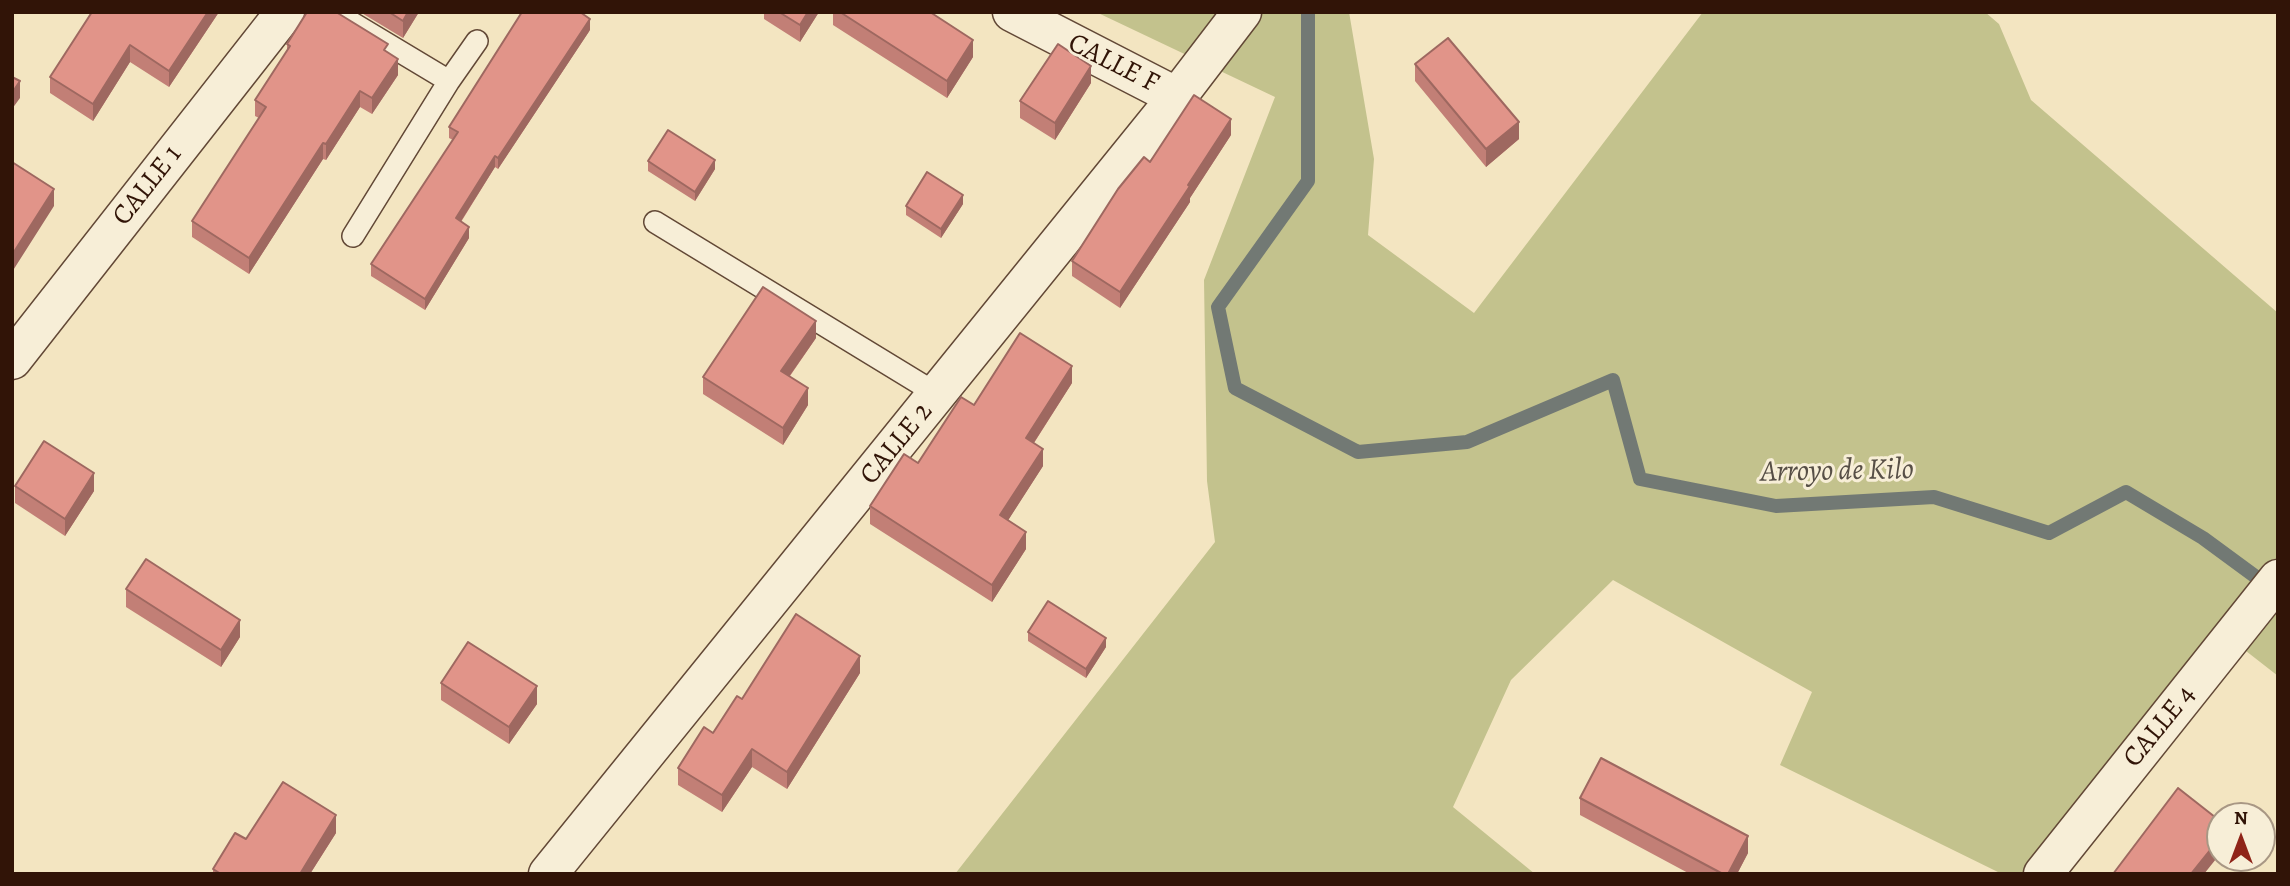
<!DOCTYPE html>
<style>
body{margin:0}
#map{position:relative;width:2290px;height:886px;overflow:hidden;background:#f3e5c1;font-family:Alegreya,serif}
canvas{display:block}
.frame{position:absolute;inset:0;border:14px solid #311407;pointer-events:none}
.north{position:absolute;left:2206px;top:802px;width:70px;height:70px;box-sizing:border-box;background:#f7eed7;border:2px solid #a89784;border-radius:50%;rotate:0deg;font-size:19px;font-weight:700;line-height:28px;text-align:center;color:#311407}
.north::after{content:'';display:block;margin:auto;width:24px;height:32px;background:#8f2418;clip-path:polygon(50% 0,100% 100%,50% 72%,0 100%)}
</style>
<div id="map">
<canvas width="2290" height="886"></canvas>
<div class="frame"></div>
<div class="north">N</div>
</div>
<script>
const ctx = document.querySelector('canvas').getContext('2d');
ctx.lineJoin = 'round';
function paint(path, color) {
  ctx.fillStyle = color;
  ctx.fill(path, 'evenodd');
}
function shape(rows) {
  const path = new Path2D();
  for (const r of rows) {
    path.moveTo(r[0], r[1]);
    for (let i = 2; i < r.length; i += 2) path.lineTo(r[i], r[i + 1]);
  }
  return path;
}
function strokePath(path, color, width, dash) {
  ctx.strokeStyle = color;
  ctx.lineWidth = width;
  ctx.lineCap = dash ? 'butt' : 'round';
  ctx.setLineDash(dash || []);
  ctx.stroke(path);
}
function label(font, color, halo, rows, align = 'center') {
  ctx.font = font + ' Alegreya,serif';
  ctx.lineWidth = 6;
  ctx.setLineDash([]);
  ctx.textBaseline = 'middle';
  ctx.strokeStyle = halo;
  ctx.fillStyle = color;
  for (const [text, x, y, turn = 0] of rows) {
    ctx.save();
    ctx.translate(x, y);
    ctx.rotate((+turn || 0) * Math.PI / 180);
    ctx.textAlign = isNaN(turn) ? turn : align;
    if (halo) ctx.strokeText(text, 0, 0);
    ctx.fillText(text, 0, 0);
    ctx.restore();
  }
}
paint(shape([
 [1096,12,1349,12,1374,159,1368,235,1474,313,1703,12,1985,12,1999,24,2031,100,2278,313,2278,676,2246,651,2049,874,2002,874,1780,765,1812,692,1613,580,1511,680,1453,807,1535,874,955,874,1215,542,1207,481,1204,280,1275,97]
]), '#c3c28d');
strokePath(shape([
 [1308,12,1308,181,1218,307,1235,388,1358,452,1467,442,1613,380,1640,479,1776,506,1934,497,2049,533,2126,492,2203,538,2271,588]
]), '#727974', 14);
const lane = shape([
 [334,12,449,81],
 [655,222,937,394],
 [353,236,449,81,477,41]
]);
const street = shape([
 [1012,12,1177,97],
 [12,360,285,12],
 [548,874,1177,97,1242,12],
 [2043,874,2278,579]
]);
strokePath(lane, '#624836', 24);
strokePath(street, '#624836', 41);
strokePath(lane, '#f7eed7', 21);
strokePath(street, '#f7eed7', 38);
paint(shape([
 [92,12,219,12,169,87,130,62,93,121,50,93,50,77],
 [360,12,419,12,403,38],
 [764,12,819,12,800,42,764,19],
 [833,12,930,12,973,57,947,98,833,25],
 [590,30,498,169,495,167,461,222,469,238,425,310,371,276,371,264,453,140,449,138,449,127],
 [287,44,388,53,398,75,372,114,360,107,326,160,323,159,249,274,192,237,192,221,259,118,255,116,255,100,287,51],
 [1415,64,1519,139,1486,167,1415,81],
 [1091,83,1055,140,1020,118,1020,101],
 [1231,135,1190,198,1190,202,1120,308,1072,276,1072,261,1150,162],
 [648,161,715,169,695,201,648,171],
 [963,204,941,238,906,215,906,206],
 [816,338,790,376,808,405,783,445,703,394,703,377],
 [1072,383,1034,443,1043,466,1008,520,1026,549,992,602,870,524,870,506,918,463,974,405],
 [15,486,94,491,65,536,15,503],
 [126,589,240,637,221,667,126,607],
 [1028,632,1106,647,1086,678,1028,641],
 [860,673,787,789,752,767,722,812,678,785,678,768,713,733,742,699],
 [441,683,537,704,509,744,441,700],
 [1580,798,1748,853,1737,874,1690,874,1580,815],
 [336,833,310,874,213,874,213,869,246,839]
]), '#c27f76');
paint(shape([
 [208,12,219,12,169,87,169,71],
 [408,12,419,12,403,38,403,21],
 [808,12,819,12,800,42,800,25],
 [590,19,590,30,498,169,498,158],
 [973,40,973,57,947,98,947,81],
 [130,45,130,62,93,121,93,104],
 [398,59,398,75,372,114,372,98],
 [1091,66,1091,83,1055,140,1055,123],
 [20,81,20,98,12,109,12,93],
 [360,91,360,107,326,160,326,144],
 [1231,119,1231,135,1190,198,1190,202,1120,308,1120,292],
 [1519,122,1519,139,1486,167,1486,149],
 [323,143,323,159,249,274,249,258],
 [495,156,495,167,456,229,456,218],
 [715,160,715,169,695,201,695,192],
 [54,189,54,206,12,272,12,255],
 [963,195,963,204,941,238,941,229],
 [469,227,469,238,425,310,425,299],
 [816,321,816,338,781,388,781,371],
 [1072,366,1072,383,1026,455,1026,438],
 [808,388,808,405,783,445,783,428],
 [1043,449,1043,466,1000,533,1000,515],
 [94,473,94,491,65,536,65,519],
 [1026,532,1026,549,992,602,992,585],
 [240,620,240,637,221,667,221,650],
 [1106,638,1106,647,1086,678,1086,669],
 [860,656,860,673,787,789,787,772],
 [537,686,537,704,509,744,509,727],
 [752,749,752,767,722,812,722,795],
 [336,815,336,833,310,874,299,874],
 [1748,836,1748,853,1737,874,1728,874],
 [2220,838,2220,854,2204,874,2191,874]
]), '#9e6860');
const building = shape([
 [92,12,208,12,169,71,130,45,93,104,50,77,92,12],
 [307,12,336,12,388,44,384,50,398,59,372,98,360,91,326,144,323,143,249,258,192,221,266,107,255,100,290,46,287,44,307,12],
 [389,12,408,12,403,21,389,12],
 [522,12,580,12,590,19,498,158,495,156,456,218,469,227,425,299,371,264,458,132,449,127,522,12],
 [779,12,808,12,800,25,779,12],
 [840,12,930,12,973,40,947,81,840,12],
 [1448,38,1519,122,1486,149,1415,64,1448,38],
 [1058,44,1091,66,1055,123,1020,101,1058,44],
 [12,77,20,81,12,93,12,77],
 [1194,95,1231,119,1188,185,1190,186,1120,292,1072,261,1118,189,1144,157,1150,162,1194,95],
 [668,130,715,160,695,192,648,161,668,130],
 [12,162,54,189,12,255,12,162],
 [927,172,963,195,941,229,906,206,927,172],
 [763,287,816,321,781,371,808,388,783,428,703,377,763,287],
 [1020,333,1072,366,1026,438,1043,449,1000,515,1026,532,992,585,870,506,904,454,918,463,961,397,974,405,1020,333],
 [44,441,94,473,65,519,15,486,44,441],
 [146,559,240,620,221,650,126,589,146,559],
 [1048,601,1106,638,1086,669,1028,632,1048,601],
 [796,614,860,656,787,772,752,749,722,795,678,768,704,727,713,733,737,696,742,699,796,614],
 [468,642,537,686,509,727,441,683,468,642],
 [1601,758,1748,836,1728,874,1723,874,1580,798,1601,758],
 [283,782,336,815,300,874,221,874,213,869,235,833,246,839,283,782],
 [2178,788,2220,821,2220,838,2191,874,2113,874,2178,788]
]);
paint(building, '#e19489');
strokePath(building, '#9e6860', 2);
label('28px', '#311407', '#f7eed7', [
 ["CALLE F",1113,64,27],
 ["CALLE 1",148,186,-52],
 ["CALLE 2",897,444,-51],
 ["CALLE 4",2160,727,-51]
]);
label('italic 30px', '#574f46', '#f7eed7', [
 ["Arroyo de Kilo",1837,472,-1]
]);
</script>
